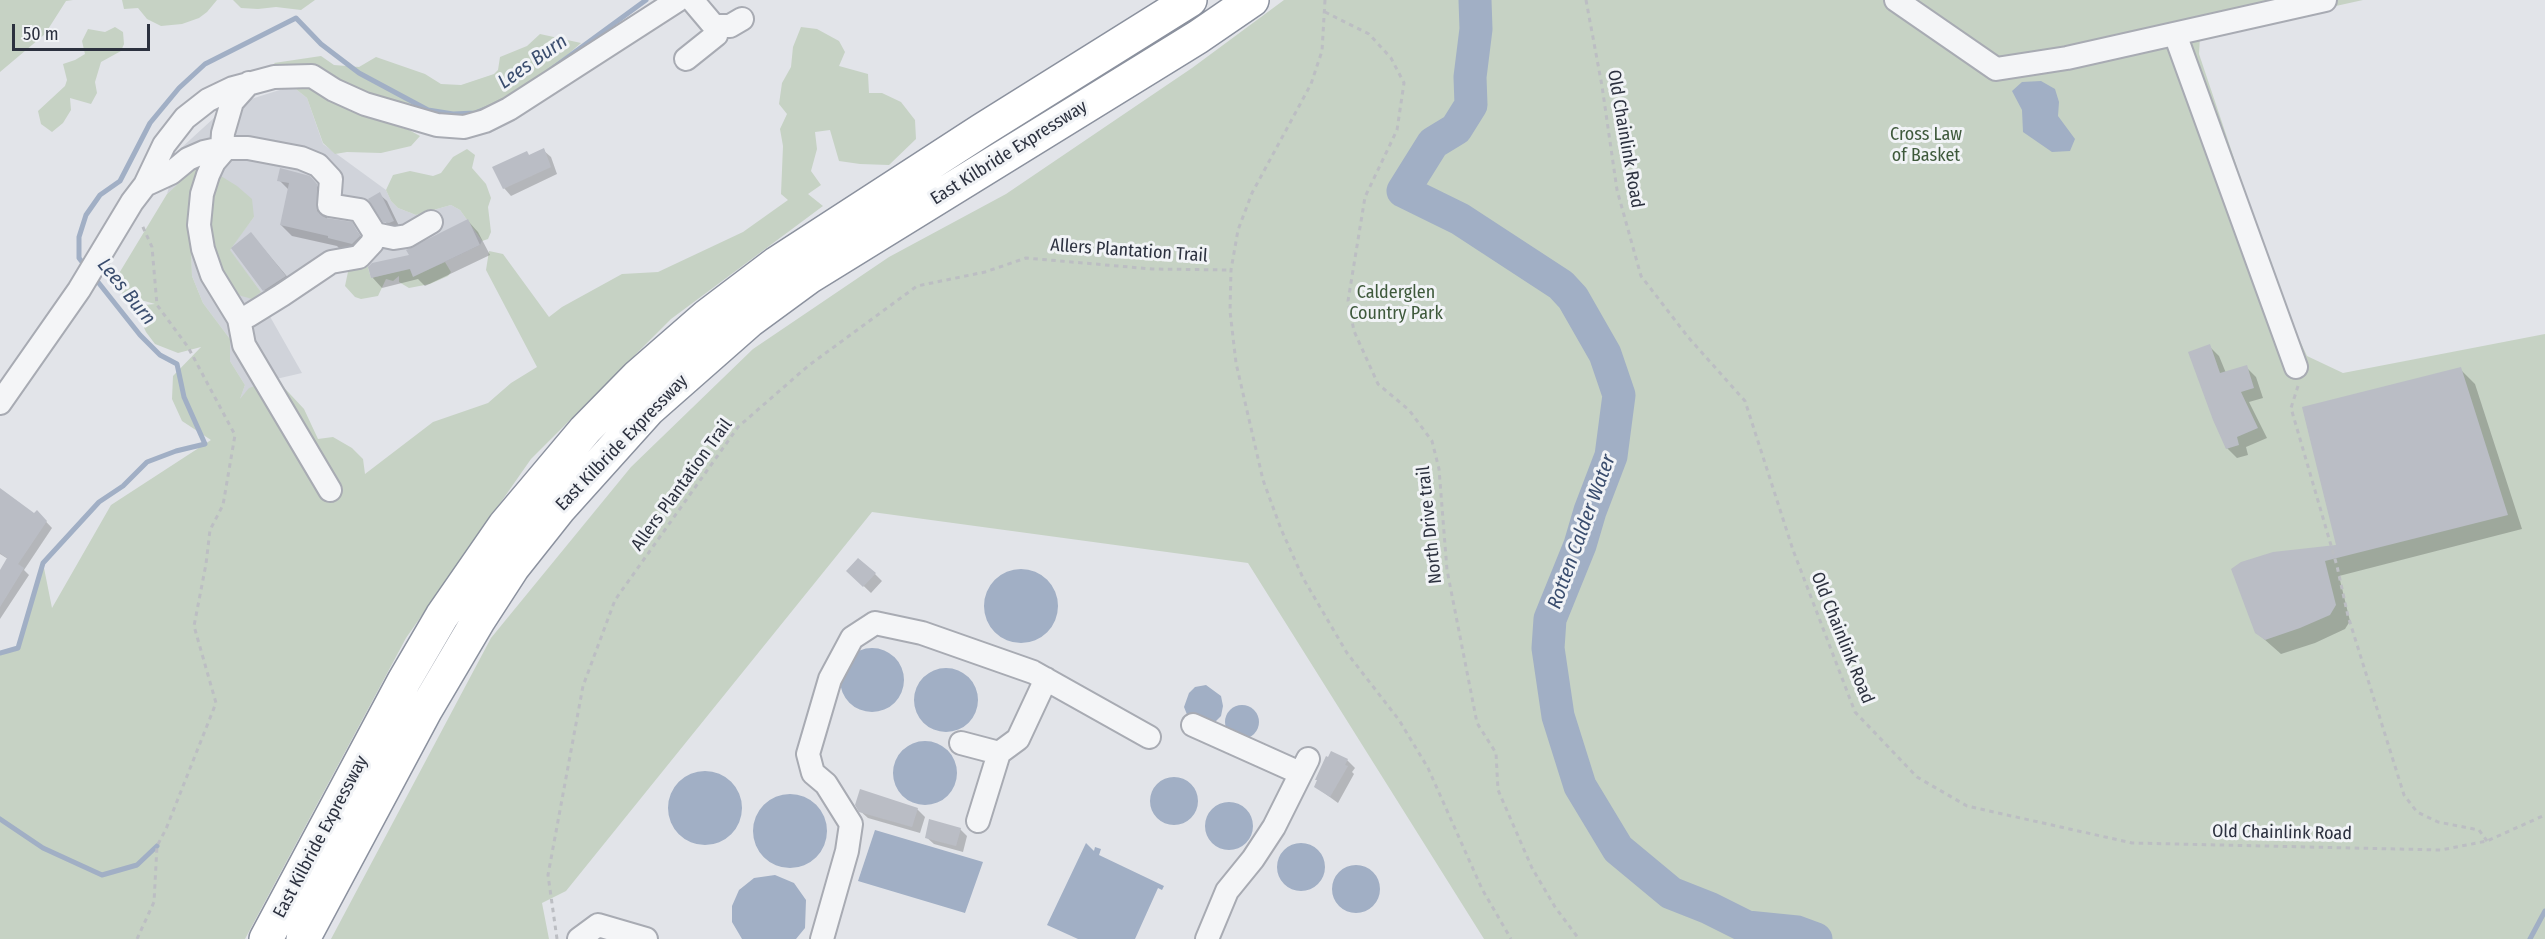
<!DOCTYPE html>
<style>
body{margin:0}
#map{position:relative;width:2545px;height:939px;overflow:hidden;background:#e2e4e9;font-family:"Fira Sans Condensed",sans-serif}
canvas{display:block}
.scale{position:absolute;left:12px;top:24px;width:138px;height:27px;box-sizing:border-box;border:3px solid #2c313f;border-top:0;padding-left:8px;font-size:18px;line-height:21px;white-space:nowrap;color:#2c313f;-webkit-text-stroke:4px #f1f3f6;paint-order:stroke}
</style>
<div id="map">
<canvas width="2545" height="939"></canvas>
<div class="scale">50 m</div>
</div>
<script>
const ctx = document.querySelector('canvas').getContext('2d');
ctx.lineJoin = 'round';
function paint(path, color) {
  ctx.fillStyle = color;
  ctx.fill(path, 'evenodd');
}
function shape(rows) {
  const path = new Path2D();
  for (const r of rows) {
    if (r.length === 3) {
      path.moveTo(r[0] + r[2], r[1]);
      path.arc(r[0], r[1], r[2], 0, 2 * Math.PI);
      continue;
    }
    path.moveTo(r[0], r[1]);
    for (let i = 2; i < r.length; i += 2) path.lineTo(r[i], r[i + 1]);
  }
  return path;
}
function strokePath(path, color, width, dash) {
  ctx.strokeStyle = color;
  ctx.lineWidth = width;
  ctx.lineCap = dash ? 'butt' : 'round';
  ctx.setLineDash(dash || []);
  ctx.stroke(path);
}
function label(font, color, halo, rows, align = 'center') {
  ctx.font = font + ' "Fira Sans Condensed",sans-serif';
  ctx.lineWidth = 6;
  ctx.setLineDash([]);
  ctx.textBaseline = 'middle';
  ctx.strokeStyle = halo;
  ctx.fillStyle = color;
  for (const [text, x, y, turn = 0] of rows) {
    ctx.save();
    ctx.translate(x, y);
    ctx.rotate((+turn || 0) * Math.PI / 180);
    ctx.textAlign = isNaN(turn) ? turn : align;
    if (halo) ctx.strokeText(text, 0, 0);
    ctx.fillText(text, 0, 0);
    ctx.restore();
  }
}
paint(shape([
 [292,86,307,98,323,144,386,190,391,201,398,208,416,215,451,205,460,210,482,241,480,245,413,277,403,270,371,278,367,264,339,269,268,313,302,373,276,379,239,401,245,385,230,361,230,339,203,303,192,276,191,247,199,225,206,219,216,247,261,292,229,250,254,217,196,168,167,194,180,149,226,107]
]), '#d0d3da');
paint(shape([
 [0,0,73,0,66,1,45,34,0,72],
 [122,0,217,0,207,12,199,18,182,24,161,26,147,19,138,8,124,9],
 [233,0,315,0,301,10,276,7,258,9,241,8],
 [1284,0,2363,0,2200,36,2199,54,2283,304,2307,356,2343,373,2545,334,2545,939,1484,939,1248,563,872,512,566,891,542,903,549,939,331,939,491,638,631,467,753,349,889,257,1006,194,1192,68],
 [115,27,123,32,124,44,121,51,101,62,95,82,97,93,91,104,70,98,71,110,63,123,52,132,41,124,38,111,65,86,67,80,63,64,75,60,85,54,82,41,88,29,105,32],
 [801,27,817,29,839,41,845,52,839,66,868,74,869,93,882,93,901,102,915,120,916,139,889,165,860,164,839,161,830,130,815,132,817,149,811,171,821,185,808,194,823,206,671,319,531,459,406,638,245,939,0,939,0,653,18,647,43,563,52,608,111,505,211,440,182,421,172,399,173,376,201,347,178,353,155,344,146,332,134,306,155,304,123,295,115,280,167,194,195,168,216,173,237,186,252,199,254,217,230,250,261,292,252,299,238,295,224,278,206,220,199,225,191,247,192,276,203,303,230,339,230,361,245,385,240,399,249,388,276,379,304,409,318,439,333,437,352,448,363,459,365,474,433,422,488,403,511,383,537,367,486,270,489,251,503,254,549,317,562,307,622,274,658,272,743,232,788,200,781,194,783,146,780,129,787,114,779,104,782,83,791,67,793,47],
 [540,34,581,43,525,92,503,105,459,117,428,110,392,105,384,114,393,125,409,130,420,136,411,146,381,153,347,152,335,154,323,143,307,98,292,86,274,63,321,56,334,65,359,67,376,57,425,74,441,84,461,85,494,74,498,70,500,57,527,46],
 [467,149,475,155,472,168,486,184,491,198,488,207,491,232,488,239,482,241,460,210,451,205,416,215,398,208,391,201,386,190,393,175,410,171,433,176,441,173,453,157],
 [445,262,451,272,448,276,430,284,409,288,399,282,399,276,393,281,386,279,378,296,361,299,355,297,345,286,349,267,367,264,371,278,402,270,408,266,413,276]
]), '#c6d2c4');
paint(shape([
 [2041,81,2055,89,2059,102,2058,116,2075,139,2070,151,2052,152,2023,132,2022,110,2012,91,2022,82],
 [1021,606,37],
 [872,680,32],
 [946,700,32],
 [1206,685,1221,696,1223,706,1221,716,1214,723,1188,717,1184,707,1189,693,1195,687],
 [1242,722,17],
 [925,773,32],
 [705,808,37],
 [1174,801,24],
 [790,831,37],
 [1229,826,24],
 [875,830,983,862,965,913,858,881],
 [1086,843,1094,851,1095,847,1101,849,1099,855,1164,886,1162,890,1158,888,1135,939,1078,939,1047,925],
 [1301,867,24],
 [1356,889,24],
 [775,875,794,883,806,900,805,928,796,939,742,939,732,922,732,906,739,890,754,878]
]), '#a1afc5');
paint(shape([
 [543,150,551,157,557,174,511,196,504,188,530,156],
 [309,178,327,196,327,220,351,224,370,248,340,249,337,246,292,236,281,225,289,190,279,180],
 [379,194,387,201,400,228,392,229,385,221],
 [468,221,478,232,490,255,425,286,418,279,382,288,372,277],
 [251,234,296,287,276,301,264,290],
 [2209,346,2219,356,2226,373,2246,367,2256,377,2263,398,2249,402,2267,438,2246,447,2248,455,2237,458,2227,448],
 [2460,369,2475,384,2522,529,2339,576,2350,621,2345,629,2315,643,2281,654,2256,632,2338,546],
 [0,490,35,515,37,512,52,528,24,570,29,575,0,619,0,573,8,559,0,554],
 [848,571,875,574,882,581,871,593],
 [1332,753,1347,760,1355,768,1352,772,1354,774,1338,803,1316,787,1318,781,1316,779],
 [917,809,925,817,920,833,868,818,860,811],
 [960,829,967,836,963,852,934,844,926,837]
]), '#0003');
strokePath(shape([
 [549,71,646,0],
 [86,267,79,258,79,237,86,215,100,195,120,181,150,123,179,88,205,64,296,18,321,44,359,73,428,110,453,114,475,113,490,107],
 [0,653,18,648,43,563,99,502,123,486,147,462,176,451,205,444,184,397,177,364,160,355,140,335,94,277],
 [0,819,43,848,102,875,137,865,157,846],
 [1790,939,1791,931],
 [2530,939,2545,911]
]), '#a1afc5', 5);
strokePath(shape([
 [1475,0,1476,29,1470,77,1471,105,1456,129,1433,143,1403,191,1460,219,1561,285,1573,298,1605,354,1619,395,1611,456,1590,511,1580,545,1550,619,1548,648,1558,716,1580,786,1618,849,1671,893,1709,908,1747,927,1797,932,1816,939]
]), '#a1afc5', 33);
paint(shape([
 [544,148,551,167,503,189,492,167,527,151,529,155],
 [280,168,310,176,317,184,317,211,326,218,352,222,360,236,352,244,328,238,328,236,280,225,289,183,277,181],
 [380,192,394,221,389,223,383,222,368,199],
 [468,219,480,245,413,277,410,269,371,278,368,267,372,263,409,255,406,250],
 [251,232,286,276,263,291,231,248],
 [2210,344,2220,373,2247,365,2254,388,2241,392,2258,428,2237,437,2239,445,2226,449,2213,420,2188,352],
 [2461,367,2508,515,2325,561,2336,605,2330,615,2300,628,2265,640,2255,633,2231,569,2241,562,2273,552,2336,545,2302,407],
 [0,488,34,513,37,510,47,521,18,564,24,568,0,607,0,570,7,558,0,553],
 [858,558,876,573,863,587,846,571],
 [1331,751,1348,759,1345,765,1348,766,1330,797,1314,787,1317,780,1315,780,1326,756,1328,757],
 [860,789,918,808,912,827,859,812,855,805],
 [929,819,961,828,956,846,925,838]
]), '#babdc5');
const minor = shape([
 [692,0,714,26,730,26,742,19],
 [1896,0,1996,69,2067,58,2325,0],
 [2175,34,2296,367],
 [686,59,716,35,714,26],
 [222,148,223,133,232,102,249,83],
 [226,148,214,162,208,175,202,194,199,225,203,249,212,275,239,319],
 [145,185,171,173,188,159,204,152,222,148,248,148,301,158,318,165,331,179,329,205,360,210,375,234,394,238,407,236,431,222],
 [0,403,79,290,132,202,145,185,164,145,185,118,208,100,233,88,274,77,312,76,334,90,365,104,437,125,464,127,485,121,509,109,678,0],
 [330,490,244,345,239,319,248,316,282,295,331,262,359,257,372,243,375,234],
 [1193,725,1300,773],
 [961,743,999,753],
 [978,821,999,753,1018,739,1046,679],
 [579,939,598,925,646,939],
 [822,939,847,851,851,824,826,784,813,773,808,754,830,679,852,638,875,623,922,633,1033,672,1149,737],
 [1207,939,1227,891,1253,859,1274,827,1308,759]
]);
const highway = shape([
 [266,939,404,681,442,616,505,525,585,430,637,377,707,316,777,263,982,130,1190,0],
 [303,939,426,709,478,621,513,567,559,509,649,409,749,321,809,277,1198,37,1252,0]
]);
strokePath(minor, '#a8abb3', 26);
strokePath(highway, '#8b919e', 36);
strokePath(shape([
 [1325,0,1322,51,1311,84,1252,193,1238,230,1231,270,1230,311,1236,363,1263,480,1281,529,1303,578,1347,653,1399,720,1428,768,1482,889,1511,939],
 [1586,0,1602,86,1617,190,1641,276,1688,337,1745,401,1793,550,1855,712,1917,777,1967,806,2132,843,2441,850,2487,841,2545,815],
 [1325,12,1369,34,1391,58,1404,83,1397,130,1365,197,1348,301,1354,331,1378,384,1409,410,1432,441,1439,469,1447,570,1477,723,1496,753,1498,790,1532,868,1555,907,1579,939],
 [2298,386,2291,408,2337,566,2348,616,2404,795,2417,812,2438,822,2479,830,2487,841],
 [137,939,154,902,157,846,166,829,216,703,194,626,206,564,210,530,223,505,235,435,188,347,157,305,152,247,142,225],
 [557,939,548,875,583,686,615,600,738,427,808,366,917,286,985,272,1026,258,1152,269,1231,270]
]), '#bcbec3', 3, [4.5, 4.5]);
strokePath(minor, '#f4f5f7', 22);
strokePath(highway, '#fff', 33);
label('18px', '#3e593b', '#f1f3f6', [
 ["Cross Law",1926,135],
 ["of Basket",1926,156],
 ["Calderglen",1396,293],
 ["Country Park",1396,314]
]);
label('18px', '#2c313f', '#f1f3f6', [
 ["Old Chainlink Road",1625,139,80],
 ["East Kilbride Expressway",1009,153,-32],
 ["Allers Plantation Trail",1129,251,4],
 ["East Kilbride Expressway",622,443,-46],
 ["Allers Plantation Trail",682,485,-54],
 ["North Drive trail",1430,525,-96],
 ["Old Chainlink Road",1842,638,68],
 ["Old Chainlink Road",2282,833,1],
 ["East Kilbride Expressway",321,837,-62]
]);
label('italic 20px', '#3a4d6e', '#f1f3f6', [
 ["Lees Burn",533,62,-35],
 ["Lees Burn",126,292,51],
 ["Rotten Calder Water",1582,532,-70]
]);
</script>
